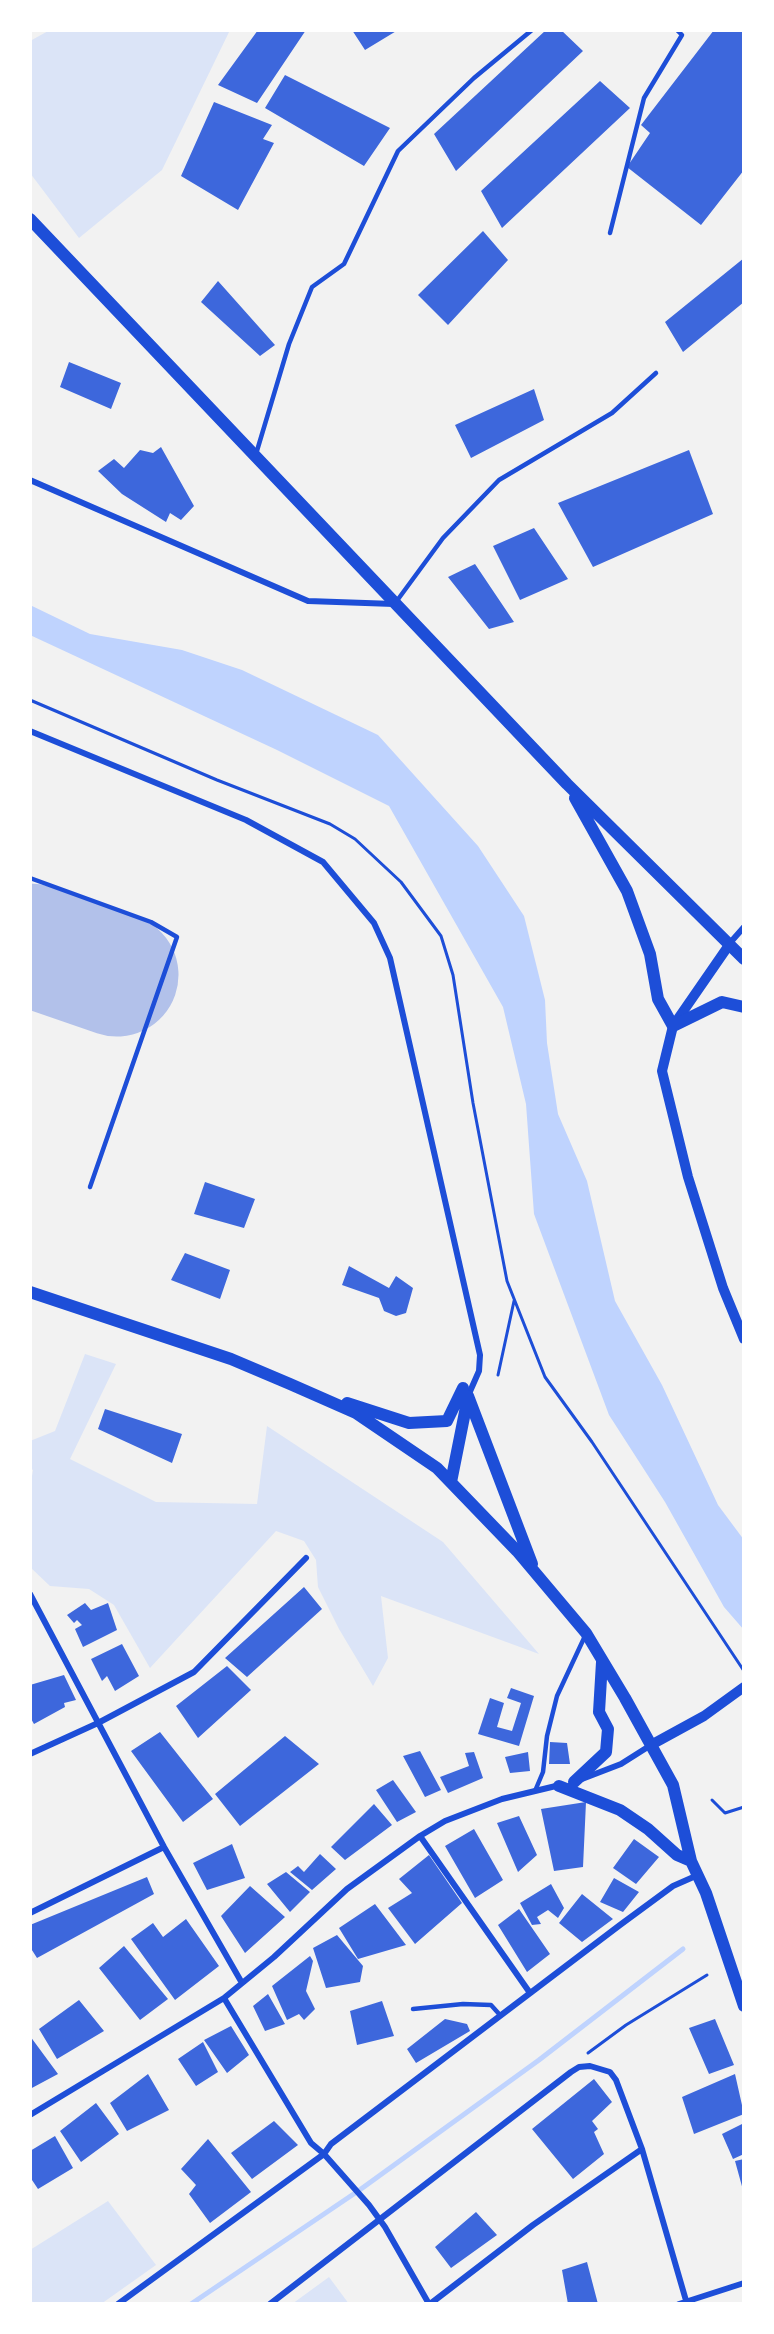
<!DOCTYPE html>
<style>
body{margin:0}
#map{position:relative;width:774px;height:2334px;overflow:hidden;background:#f2f2f2;font-family:"Asap Condensed",sans-serif}
canvas{display:block}
.frame{position:absolute;inset:0;border:32px solid #fff;pointer-events:none}
</style>
<div id="map">
<canvas width="774" height="2334"></canvas>
<div class="frame"></div>
</div>
<script>
const ctx = document.querySelector('canvas').getContext('2d');
ctx.lineJoin = 'round';
function paint(path, color) {
  ctx.fillStyle = color;
  ctx.fill(path, 'evenodd');
}
function shape(rows) {
  const path = new Path2D();
  for (const r of rows) {
    path.moveTo(r[0], r[1]);
    for (let i = 2; i < r.length; i += 2) path.lineTo(r[i], r[i + 1]);
  }
  return path;
}
function strokePath(path, color, width, dash) {
  ctx.strokeStyle = color;
  ctx.lineWidth = width;
  ctx.lineCap = dash ? 'butt' : 'round';
  ctx.setLineDash(dash || []);
  ctx.stroke(path);
}
paint(shape([
 [50,30,230,30,162,170,79,238,30,173,30,41],
 [85,1354,116,1364,70,1459,156,1502,257,1504,267,1426,443,1542,539,1654,381,1596,388,1658,373,1686,339,1629,318,1587,316,1560,304,1541,276,1531,150,1668,114,1605,89,1589,50,1586,30,1567,30,1488,33,1470,30,1468,30,1441,55,1431],
 [108,2201,156,2265,101,2304,30,2304,30,2250],
 [329,2277,349,2304,292,2304]
]), '#dbe4f7');
paint(shape([
 [30,605,90,634,182,650,242,670,378,735,478,846,524,916,545,1000,547,1043,558,1114,587,1181,615,1301,662,1385,718,1505,744,1540,744,1630,724,1607,665,1502,609,1415,534,1214,526,1104,503,1007,389,806,277,750,30,635]
]), '#bfd3fe');
strokePath(shape([
 [191,2304,361,2189,539,2060,683,1949]
]), '#bfd3fe', 5);
strokePath(shape([
 [30,945,117,975]
]), '#b2c1ea', 123);
paint(shape([
 [258,30,306,30,257,103,218,85],
 [352,30,398,30,365,50],
 [546,30,561,30,583,51,456,171,434,134],
 [714,30,744,30,744,170,701,225,627,167,650,133,641,125],
 [285,75,390,128,364,166,265,108],
 [600,81,630,108,502,228,481,191],
 [214,102,272,125,263,139,274,143,238,210,181,176],
 [483,231,508,260,448,325,418,295],
 [744,258,744,302,683,352,665,322],
 [218,281,275,345,260,356,201,302],
 [69,362,121,383,111,409,60,387],
 [534,389,544,420,471,458,455,425],
 [161,447,194,506,181,520,170,513,166,522,122,494,98,471,114,459,124,468,140,450,153,453],
 [689,450,713,514,593,567,558,503],
 [534,528,568,579,520,600,493,546],
 [475,564,514,622,489,629,448,577],
 [205,1182,255,1199,244,1228,194,1214],
 [185,1253,230,1270,220,1299,171,1280],
 [349,1266,389,1288,396,1276,413,1288,406,1313,396,1316,384,1311,379,1298,342,1285],
 [105,1409,182,1434,172,1463,98,1429],
 [304,1587,322,1609,247,1677,225,1658],
 [85,1603,91,1610,108,1603,117,1630,83,1647,75,1629,82,1625,77,1620,74,1623,67,1615],
 [122,1644,139,1676,115,1691,107,1676,102,1681,91,1659],
 [227,1666,251,1690,198,1738,176,1706],
 [64,1675,76,1700,64,1703,65,1707,34,1724,30,1717,30,1685],
 [511,1688,534,1696,519,1746,478,1734,490,1698,504,1703,497,1727,512,1731,521,1703,507,1698],
 [160,1732,213,1799,183,1822,131,1751],
 [285,1736,319,1764,240,1826,215,1794],
 [550,1742,567,1743,570,1764,549,1764],
 [420,1751,441,1790,425,1797,403,1756],
 [474,1752,483,1778,448,1793,440,1777,469,1766,465,1753],
 [528,1752,530,1771,510,1773,505,1757],
 [393,1780,416,1812,397,1822,376,1790],
 [586,1802,583,1867,554,1871,541,1809],
 [374,1804,392,1825,345,1860,331,1847],
 [519,1816,537,1855,518,1872,497,1823],
 [474,1829,503,1880,475,1898,445,1846],
 [634,1839,659,1857,636,1884,613,1868],
 [232,1844,245,1878,207,1890,193,1863],
 [320,1854,336,1869,312,1890,290,1872,298,1866,304,1872],
 [429,1855,462,1903,415,1944,388,1908,412,1893,399,1879],
 [286,1872,310,1892,290,1912,267,1884],
 [147,1877,154,1894,37,1958,30,1947,30,1925],
 [614,1878,639,1892,623,1912,600,1902],
 [551,1884,564,1908,558,1918,548,1910,537,1917,541,1924,532,1925,520,1903],
 [250,1886,285,1917,245,1953,221,1916],
 [582,1894,613,1919,582,1942,559,1923],
 [375,1904,406,1945,358,1959,339,1928],
 [519,1909,550,1954,527,1972,498,1925],
 [186,1919,219,1966,175,2000,131,1939,153,1923,163,1937],
 [337,1935,363,1966,360,1982,326,1988,313,1948],
 [124,1946,168,1999,140,2020,99,1968],
 [310,1956,313,1961,306,1991,315,2009,304,2020,299,2014,287,2020,272,1986],
 [268,1994,285,2024,265,2031,253,2006],
 [79,2000,104,2031,57,2059,39,2029],
 [382,2001,394,2036,357,2045,350,2011],
 [445,2019,467,2024,470,2031,416,2063,407,2049],
 [715,2019,734,2065,709,2074,689,2028],
 [231,2026,249,2055,227,2073,204,2040],
 [30,2036,58,2074,30,2089],
 [203,2042,218,2072,196,2086,178,2059],
 [148,2074,169,2110,127,2131,110,2103],
 [735,2074,744,2114,694,2134,682,2097],
 [594,2079,612,2102,592,2121,598,2129,594,2132,604,2154,573,2179,532,2129],
 [96,2103,119,2134,81,2162,60,2131],
 [274,2121,298,2145,252,2179,231,2153],
 [744,2123,744,2154,733,2159,722,2134],
 [55,2136,73,2168,38,2189,30,2177,30,2151],
 [208,2139,251,2192,210,2223,189,2194,196,2185,181,2169],
 [744,2159,744,2190,743,2190,735,2161],
 [476,2212,497,2235,451,2268,435,2247],
 [587,2262,598,2304,568,2304,562,2270]
]), '#3d67dc');
strokePath(shape([
 [30,700,217,780,330,824,355,839,401,882,441,936,453,975,473,1103,507,1281,545,1377,592,1442,744,1671],
 [498,1375,514,1301],
 [712,1800,725,1813,744,1807],
 [588,2053,626,2025,707,1975]
]), '#1d4ed8', 3);
strokePath(shape([
 [610,233,644,98,682,35,677,30],
 [256,454,289,344,312,287,344,264,398,151,474,78,532,30],
 [396,602,443,538,499,480,612,413,656,373],
 [30,878,151,922,177,937,90,1187],
 [535,1791,543,1772,547,1736,557,1696,585,1636],
 [413,2009,463,2004,491,2005,500,2015]
]), '#1d4ed8', 4.5);
strokePath(shape([
 [30,480,308,601,394,604],
 [30,731,246,820,323,862,374,923,390,958,480,1355,479,1371,468,1396],
 [729,944,744,927],
 [30,1594,164,1847,242,1983],
 [30,1754,98,1723,194,1672,306,1558],
 [582,1779,621,1764,651,1745],
 [420,1836,530,1993],
 [30,1913,164,1847],
 [224,1998,311,2143,324,2154,369,2205,385,2227,429,2304],
 [30,2115,224,1998,274,1957,347,1889,420,1836,445,1821,502,1799,560,1785],
 [118,2304,324,2154,331,2144,620,1925,673,1886,698,1875],
 [270,2304,571,2072,579,2067,590,2066,610,2072,616,2080,642,2149,687,2304],
 [430,2304,533,2225,642,2149],
 [679,2304,744,2283]
]), '#1d4ed8', 6);
strokePath(shape([
 [729,945,673,1026,662,1071,688,1177,723,1288,744,1339],
 [651,1745,704,1716,744,1687]
]), '#1d4ed8', 10);
strokePath(shape([
 [30,219,567,784,744,959],
 [575,798,627,891,650,954,658,999,673,1026,722,1002,744,1007],
 [30,1292,231,1359,290,1384,356,1413,437,1468,517,1551,586,1633,625,1698,673,1785,691,1861,706,1893,744,2006],
 [468,1396,532,1564],
 [347,1403,409,1423,447,1421,463,1388],
 [451,1482,468,1397],
 [574,1782,606,1752,608,1729,599,1712,602,1662],
 [559,1786,620,1810,648,1829,677,1855,691,1861]
]), '#1d4ed8', 12);
</script>
